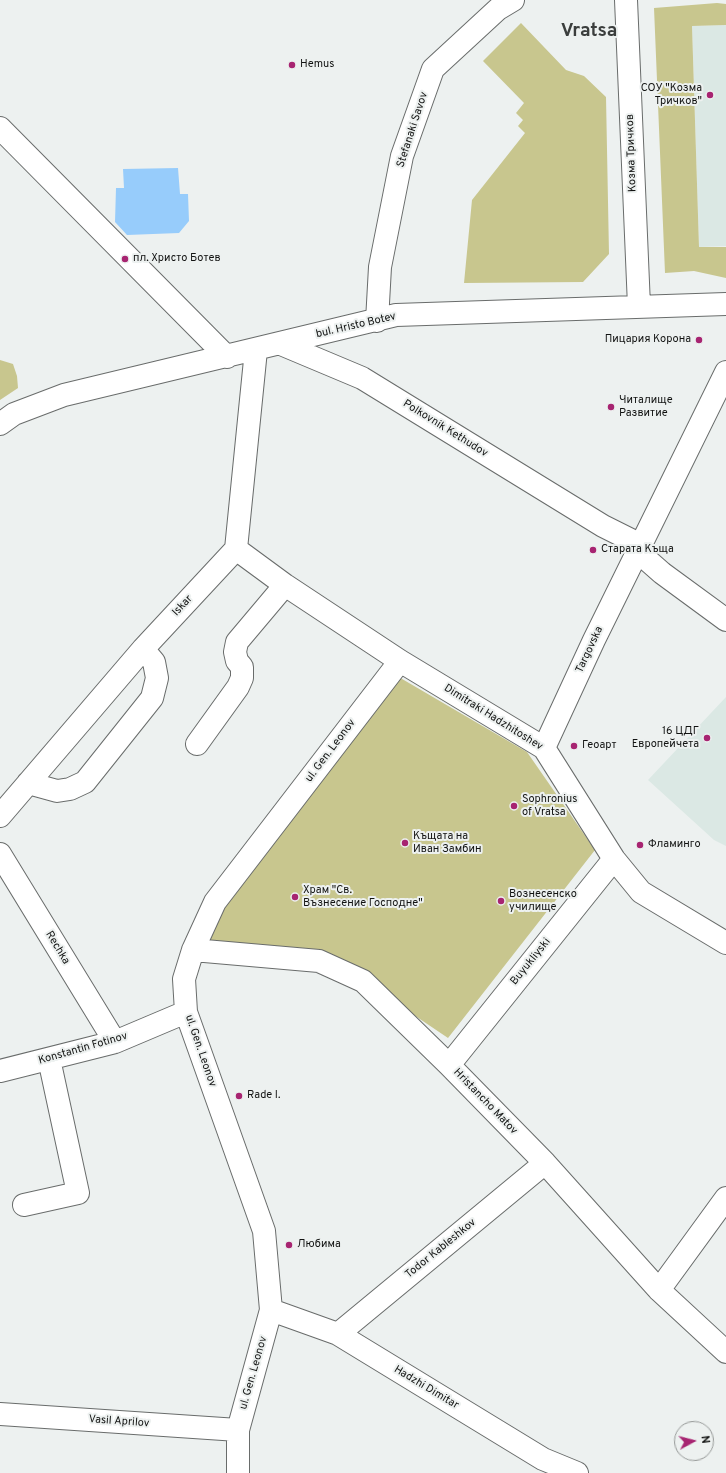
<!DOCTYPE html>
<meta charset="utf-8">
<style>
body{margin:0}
#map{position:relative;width:726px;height:1473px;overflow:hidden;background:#edf1f0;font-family:Overpass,sans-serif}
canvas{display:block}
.north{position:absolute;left:674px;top:1421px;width:40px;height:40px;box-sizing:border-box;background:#edf1f0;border:1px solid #959897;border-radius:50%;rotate:83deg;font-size:11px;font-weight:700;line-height:16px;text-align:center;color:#121312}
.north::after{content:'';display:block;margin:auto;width:14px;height:18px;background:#a72471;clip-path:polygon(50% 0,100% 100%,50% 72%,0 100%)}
</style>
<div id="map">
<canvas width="726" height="1473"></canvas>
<div class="north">N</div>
</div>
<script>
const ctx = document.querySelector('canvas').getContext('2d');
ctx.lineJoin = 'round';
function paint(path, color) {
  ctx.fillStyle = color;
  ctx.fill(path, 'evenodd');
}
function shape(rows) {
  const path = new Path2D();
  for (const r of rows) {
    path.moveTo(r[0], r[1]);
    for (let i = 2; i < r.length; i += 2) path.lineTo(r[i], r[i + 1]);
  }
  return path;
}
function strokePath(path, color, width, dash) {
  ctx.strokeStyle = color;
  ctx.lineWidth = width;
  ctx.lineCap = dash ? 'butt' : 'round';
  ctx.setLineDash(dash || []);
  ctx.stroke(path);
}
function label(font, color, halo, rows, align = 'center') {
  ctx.font = font + ' Overpass,sans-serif';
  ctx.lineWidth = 4;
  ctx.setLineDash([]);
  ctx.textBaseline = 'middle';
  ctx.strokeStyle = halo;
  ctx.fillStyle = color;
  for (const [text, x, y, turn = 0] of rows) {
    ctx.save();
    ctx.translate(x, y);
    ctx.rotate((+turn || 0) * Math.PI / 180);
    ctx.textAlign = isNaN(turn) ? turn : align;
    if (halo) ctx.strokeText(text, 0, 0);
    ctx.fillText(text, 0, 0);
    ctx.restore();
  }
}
paint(shape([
 [726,25,726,246,699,247,692,26],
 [726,697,726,846,714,840,648,780]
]), '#dbe8e4');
paint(shape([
 [717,3,726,4,726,25,692,26,699,247,726,247,726,278,694,271,665,273,654,8],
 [521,23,566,70,584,76,606,97,609,254,583,282,464,283,472,200,525,133,518,126,523,120,516,113,524,103,483,61],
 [0,360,13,364,17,376,18,388,0,400],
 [397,676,527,752,595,850,448,1038,319,951,211,941,207,919]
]), '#c8c68e');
paint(shape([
 [178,168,180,194,188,194,189,221,179,233,127,235,115,222,116,188,124,188,123,169]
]), '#97ccfb');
const minor = shape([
 [626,0,639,306],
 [0,128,227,357],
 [377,321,380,267,402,156,433,69,498,9,513,0],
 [281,344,362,378,603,526,641,545],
 [0,424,14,414,64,395,396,315,726,304],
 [236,549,285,585,400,661,544,748,614,859,641,892,726,943],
 [637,551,662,573,726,620],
 [197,744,238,687,242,678,242,667,237,661,235,652,237,642,285,585],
 [544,748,594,640,726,372],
 [28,783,57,791,70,789,85,782,152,698,157,678,154,662,143,649],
 [0,816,143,649,236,549,256,350],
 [0,854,115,1042],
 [193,950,319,961,363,981,449,1065,545,1163,659,1290,726,1352],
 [449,1065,614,859],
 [0,1071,115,1042,186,1012],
 [24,1205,78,1193,49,1059],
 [659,1290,726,1198],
 [271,1310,338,1334,543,1459,577,1473],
 [338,1334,545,1163],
 [0,1414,238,1430],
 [238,1473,238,1430,271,1310,264,1231,186,1012,184,979,193,950,215,902,400,661]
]);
strokePath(minor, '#696c6b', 24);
strokePath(minor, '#fff', 22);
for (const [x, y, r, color] of [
 [292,65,4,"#a72471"],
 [710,95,4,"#a72471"],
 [125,259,4,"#a72471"],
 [699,340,4,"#a72471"],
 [611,407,4,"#a72471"],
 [593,550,4,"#a72471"],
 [707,738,4,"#a72471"],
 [574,746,4,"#a72471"],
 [514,806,4,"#a72471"],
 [405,843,4,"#a72471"],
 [640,845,4,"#a72471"],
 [295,897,4,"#a72471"],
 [501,901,4,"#a72471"],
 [239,1096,4,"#a72471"],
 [289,1245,4,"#a72471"]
]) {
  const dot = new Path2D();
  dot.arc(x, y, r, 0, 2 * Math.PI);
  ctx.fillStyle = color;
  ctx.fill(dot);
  strokePath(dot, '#edf1f0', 1.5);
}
label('11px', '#121312', '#edf1f0', [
 ["Hemus",300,65],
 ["СОУ \"Козма",702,89,"right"],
 ["Тричков\"",702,102,"right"],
 ["пл. Христо Ботев",133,259],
 ["Пицария Корона",691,340,"right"],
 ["Читалище",619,401],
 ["Развитие",619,414],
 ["Старата Къща",601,550],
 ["16 ЦДГ",699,732,"right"],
 ["Европейчета",699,745,"right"],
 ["Геоарт",582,746],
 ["Sophronius",522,800],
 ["of Vratsa",522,813],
 ["Къщата на",413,837],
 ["Иван Замбин",413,850],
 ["Фламинго",648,845],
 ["Храм \"Св.",303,891],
 ["Възнесение Господне\"",303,904],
 ["Вознесенско",509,895],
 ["училище",509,908],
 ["Rade I.",247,1096],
 ["Любима",297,1245]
], 'left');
label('11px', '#121312', '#edf1f0', [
 ["Stefanaki Savov",413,130,-72],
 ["Козма Тричков",632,153,-92],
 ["bul. Hristo Botev",356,326,-13],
 ["Polkovnik Kethudov",445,429,32],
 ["Iskar",183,606,-47],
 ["Targovska",590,650,-65],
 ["Dimitraki Hadzhitoshev",493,718,32],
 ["ul. Gen. Leonov",331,751,-53],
 ["Rechka",57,948,59],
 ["Buyukliyski",531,962,-51],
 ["Konstantin Fotinov",83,1049,-16],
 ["ul. Gen. Leonov",200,1051,71],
 ["Hristancho Matov",485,1102,46],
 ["Todor Kableshkov",441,1249,-39],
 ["ul. Gen. Leonov",254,1373,-74],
 ["Hadzhi Dimitar",426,1388,31],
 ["Vasil Aprilov",119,1422,4]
]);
label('bold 19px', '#3b3e3d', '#edf1f0', [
 ["Vratsa",589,32]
]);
</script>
